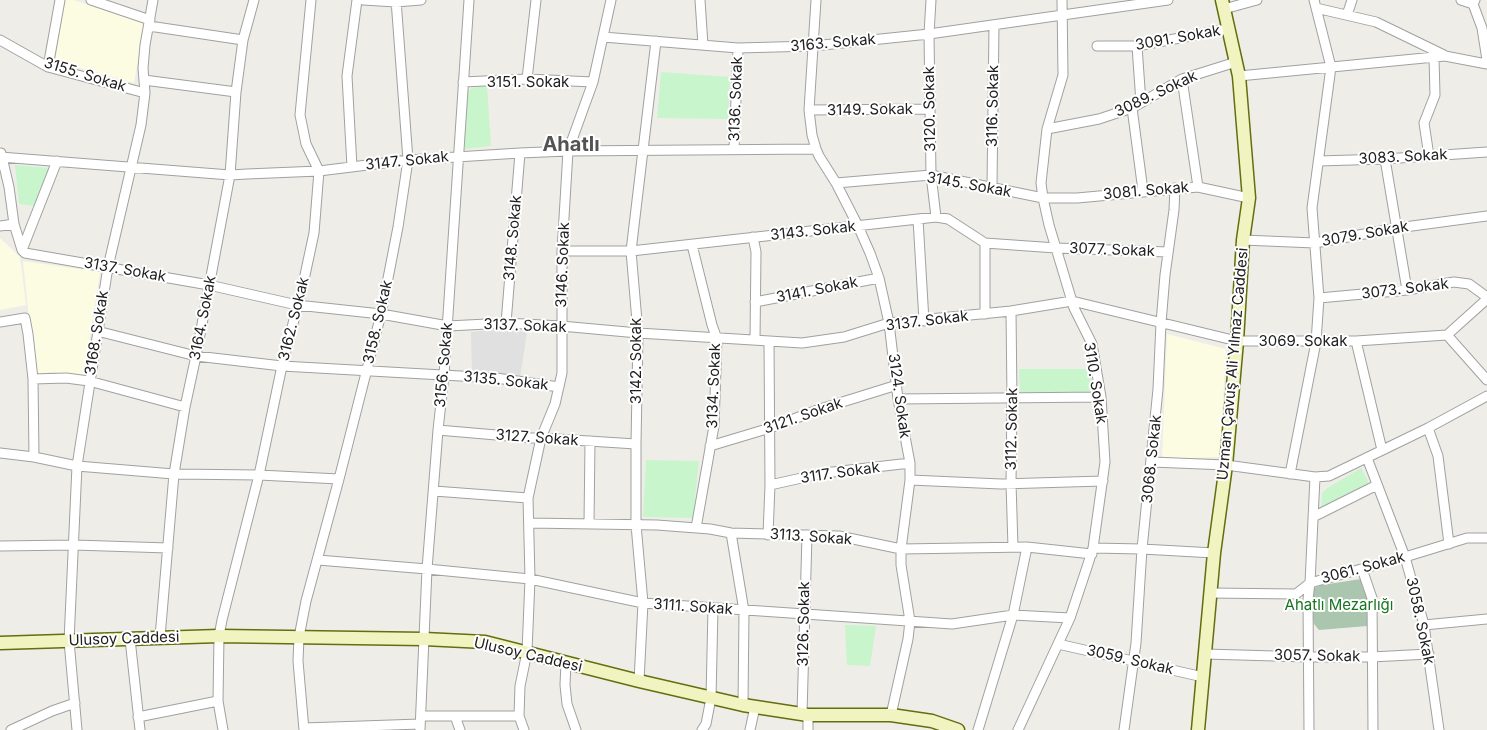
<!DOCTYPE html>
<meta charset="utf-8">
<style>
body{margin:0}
canvas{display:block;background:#efede7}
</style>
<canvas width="1487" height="730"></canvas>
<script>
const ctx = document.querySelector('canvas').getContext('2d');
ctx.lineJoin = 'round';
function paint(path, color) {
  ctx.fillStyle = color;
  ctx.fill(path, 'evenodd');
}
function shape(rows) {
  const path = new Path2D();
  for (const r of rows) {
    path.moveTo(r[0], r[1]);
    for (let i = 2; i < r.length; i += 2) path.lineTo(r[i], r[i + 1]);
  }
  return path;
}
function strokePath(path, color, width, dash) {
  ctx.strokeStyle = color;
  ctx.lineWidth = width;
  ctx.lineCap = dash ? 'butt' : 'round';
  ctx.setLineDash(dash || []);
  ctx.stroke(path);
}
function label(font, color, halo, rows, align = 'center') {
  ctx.font = font + ' Inter,sans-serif';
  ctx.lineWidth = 4;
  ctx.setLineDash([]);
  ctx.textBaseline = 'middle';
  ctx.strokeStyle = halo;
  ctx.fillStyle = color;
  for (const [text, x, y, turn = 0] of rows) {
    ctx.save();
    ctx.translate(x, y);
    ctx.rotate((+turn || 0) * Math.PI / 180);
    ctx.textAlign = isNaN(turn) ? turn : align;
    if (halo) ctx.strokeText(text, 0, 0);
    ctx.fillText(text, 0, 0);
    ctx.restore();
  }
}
paint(shape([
 [65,0,73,0,145,22,134,83,55,61],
 [0,238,20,257,26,305,0,310],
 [23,261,100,272,84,376,52,372,35,374],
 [1167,334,1226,349,1220,457,1162,459]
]), '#fcfce3');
paint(shape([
 [1361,579,1367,595,1367,626,1319,630,1314,624,1310,603,1312,589,1322,585]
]), '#aac6ae');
paint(shape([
 [661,72,730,77,728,119,657,118],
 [487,86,491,146,465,149,465,97,467,92,472,88],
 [15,165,50,168,35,206,19,204],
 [1019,369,1090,369,1093,393,1020,393],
 [646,460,699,461,693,518,643,517],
 [1361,468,1369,483,1321,510,1322,493,1326,489],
 [845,625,876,626,870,666,847,665]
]), '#c8f5cc');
paint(shape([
 [498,329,527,332,520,378,472,372,471,332]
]), '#e0e0e0');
const street = shape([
 [91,0,150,20],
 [363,0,396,2,421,0],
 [700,0,703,45],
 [816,0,809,110,812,135,816,149,819,156,836,183,858,226,870,253,879,278,889,323,898,399,910,463,910,480,901,549,901,565,910,621,908,639,891,715],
 [931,0,929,34,931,175,936,217],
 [1461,0,1473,4],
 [1475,0,1473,4,1482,28,1487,60],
 [1316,8,1376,22,1444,55],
 [1224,9,1257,0],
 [1347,15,1352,0],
 [149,26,243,40],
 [603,37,738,48,813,46,929,34,1168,0],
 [0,40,48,67,145,93],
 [1097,46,1137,46,1228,29],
 [1137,46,1141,103],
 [48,67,60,0],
 [1239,76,1445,56,1487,64],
 [527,79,536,0],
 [1182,79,1198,187],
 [144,80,236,92],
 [463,82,527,79,593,82],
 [1132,108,1143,191],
 [809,110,930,109],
 [1047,129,1099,119,1132,108,1182,79,1236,62],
 [734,149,738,48],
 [1,153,9,187,14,224],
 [1429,156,1424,123,1435,95,1434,57],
 [0,157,230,175,247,174,319,171,408,160,520,153,568,151,816,149],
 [1385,159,1407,290],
 [1319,161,1385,159,1487,152],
 [352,167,347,76,357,0],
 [836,183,931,175,1043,198,1077,198,1198,187,1249,198],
 [992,187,994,25],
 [918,219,924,321],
 [0,226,14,224,22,250,25,253,209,285,297,305,381,314,448,326,506,323,561,326,638,333,802,343,844,337,889,323,1011,311,1072,301,1237,341,1356,341,1447,335,1487,380],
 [753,237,756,252,755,340],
 [1243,240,1315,243,1397,228,1487,216],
 [985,243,985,314],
 [692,245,712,325,717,339,714,426,696,528],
 [22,250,57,161],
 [562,251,631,251,936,217,948,219,985,243,1056,248,1168,252],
 [1319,298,1407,290,1454,282,1469,284,1487,297],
 [755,302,879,278],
 [1011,311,1012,398,1011,483,1013,547],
 [0,322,25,318,28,334,33,379,34,457],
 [506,323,520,153],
 [97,331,196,356,282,366,496,378,559,387],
 [1447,335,1487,299],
 [1356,341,1382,450],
 [33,379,66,378,89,381,185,407],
 [898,399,1101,397],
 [1428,428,1438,456,1449,544],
 [438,430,531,438,541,438,636,444],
 [710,446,770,428,820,409,897,385],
 [0,453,34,457,77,466,174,474,259,475,339,479],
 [1367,458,1405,557,1424,625,1439,730],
 [1152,462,1226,465,1315,477,1329,476,1428,428,1487,396],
 [1290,474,1316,342,1319,298,1312,208,1331,67,1314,0],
 [910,480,1001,484,1103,481],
 [770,485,824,473,910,463],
 [434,491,528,498],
 [1313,517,1377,485],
 [529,523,657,525,710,529,731,533,839,536,901,549,1027,547,1092,554],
 [589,524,590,441],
 [731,533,744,611,743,705],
 [768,535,770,485,769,342],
 [0,546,74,545,168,548],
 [1093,548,1142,549,1214,553],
 [318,560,427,569,530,579,643,603,952,624,1013,615,1070,618],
 [1362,569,1372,598,1373,730],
 [1210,593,1296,594,1310,583,1405,557,1467,538,1487,538],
 [1424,625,1487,619],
 [160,637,174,474,185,407,196,356,230,175,236,92,243,40,254,0],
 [130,639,140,730],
 [1058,644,1203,677],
 [1205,654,1309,657,1371,657,1429,654],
 [566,662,565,685,567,704,576,730],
 [639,681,643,603,636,525,636,444,638,333,631,251,656,41],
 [802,714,807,535],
 [808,715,808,730],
 [421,716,519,716],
 [455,716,460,730],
 [138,717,218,701],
 [304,728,420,724],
 [11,730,52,711,75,703],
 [77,730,69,641,77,466,108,267,141,125,145,93,143,68,145,45,153,0],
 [223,730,218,701,219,636,222,620,259,475,282,366,302,289,314,233,319,171,306,144,300,115,311,0],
 [304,730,298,661,299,637,306,601,339,479,381,314,398,227,408,160,396,0],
 [420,730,427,569,438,430,444,375,469,0],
 [524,730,519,716,520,686,527,652,530,579,528,498,541,438,555,404,562,373,562,251,568,151,593,82,611,0],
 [702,730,706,724,711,698,713,608],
 [750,730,755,707],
 [978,730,1013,615,1027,547],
 [1018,730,1070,618,1088,564,1093,548,1105,462,1101,397,1092,344,1074,308,1049,225,1043,198,1041,183,1047,129,1063,75,1062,0],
 [1124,730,1136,643,1142,549,1158,389,1161,323,1165,275,1174,210,1175,188],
 [1309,730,1308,599,1310,583,1315,477]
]);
const secondary = shape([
 [0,643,219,636,424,639,485,642,639,681,743,705,808,715,891,715,932,721,958,730],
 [1198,730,1214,553,1226,465,1237,341,1243,240,1249,198,1239,76,1222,0]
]);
strokePath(street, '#a1a1a1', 11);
strokePath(secondary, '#636e0f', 15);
strokePath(street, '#fff', 9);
strokePath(secondary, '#f1f4c0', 12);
label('15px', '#202020', '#fff', [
 ["3091. Sokak",1178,38,-10],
 ["3163. Sokak",833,43,-5],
 ["3155. Sokak",85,75,17],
 ["3151. Sokak",528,82],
 ["3089. Sokak",1156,94,-25],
 ["3136. Sokak",736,99,-88],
 ["3116. Sokak",993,106,-89],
 ["3120. Sokak",930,109,-91],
 ["3149. Sokak",870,110,-1],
 ["3083. Sokak",1403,157,-3],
 ["3147. Sokak",407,161,-6],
 ["3145. Sokak",969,185,10],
 ["3081. Sokak",1146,191,-5],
 ["3143. Sokak",813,231,-6],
 ["3079. Sokak",1365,234,-10],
 ["3148. Sokak",513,238,-85],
 ["3077. Sokak",1112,250,2],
 ["3146. Sokak",563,265,-88],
 ["3137. Sokak",125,270,10],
 ["3073. Sokak",1405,289,-7],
 ["3141. Sokak",817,290,-11],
 ["3164. Sokak",203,318,-79],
 ["3162. Sokak",294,319,-76],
 ["3137. Sokak",927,321,-7],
 ["3158. Sokak",378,322,-77],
 ["3137. Sokak",525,326,2],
 ["3168. Sokak",97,333,-81],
 ["3069. Sokak",1303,341],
 ["3142. Sokak",636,361,-90],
 ["Uzman Çavuş Ali Yılmaz Caddesi",1233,364,-85],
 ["3156. Sokak",444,365,-85],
 ["3135. Sokak",506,381,6],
 ["3110. Sokak",1095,383,81],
 ["3134. Sokak",714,386,-88],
 ["3124. Sokak",899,396,82],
 ["3121. Sokak",803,416,-19],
 ["3112. Sokak",1012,429,-89],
 ["3127. Sokak",537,438,4],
 ["3068. Sokak",1152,459,-84],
 ["3117. Sokak",840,473,-8],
 ["3113. Sokak",811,537,4],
 ["3061. Sokak",1363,568,-15],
 ["3111. Sokak",693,607,4],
 ["3058. Sokak",1420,621,78],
 ["3126. Sokak",804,624,-89],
 ["Ulusoy Caddesi",124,639,-2],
 ["Ulusoy Caddesi",528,655,13],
 ["3057. Sokak",1317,656,1],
 ["3059. Sokak",1130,660,13]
]);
label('15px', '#16751e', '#fff', [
 ["Ahatlı Mezarlığı",1339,605]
]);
label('bold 20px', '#535353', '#fff', [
 ["Ahatlı",571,145]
]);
</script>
